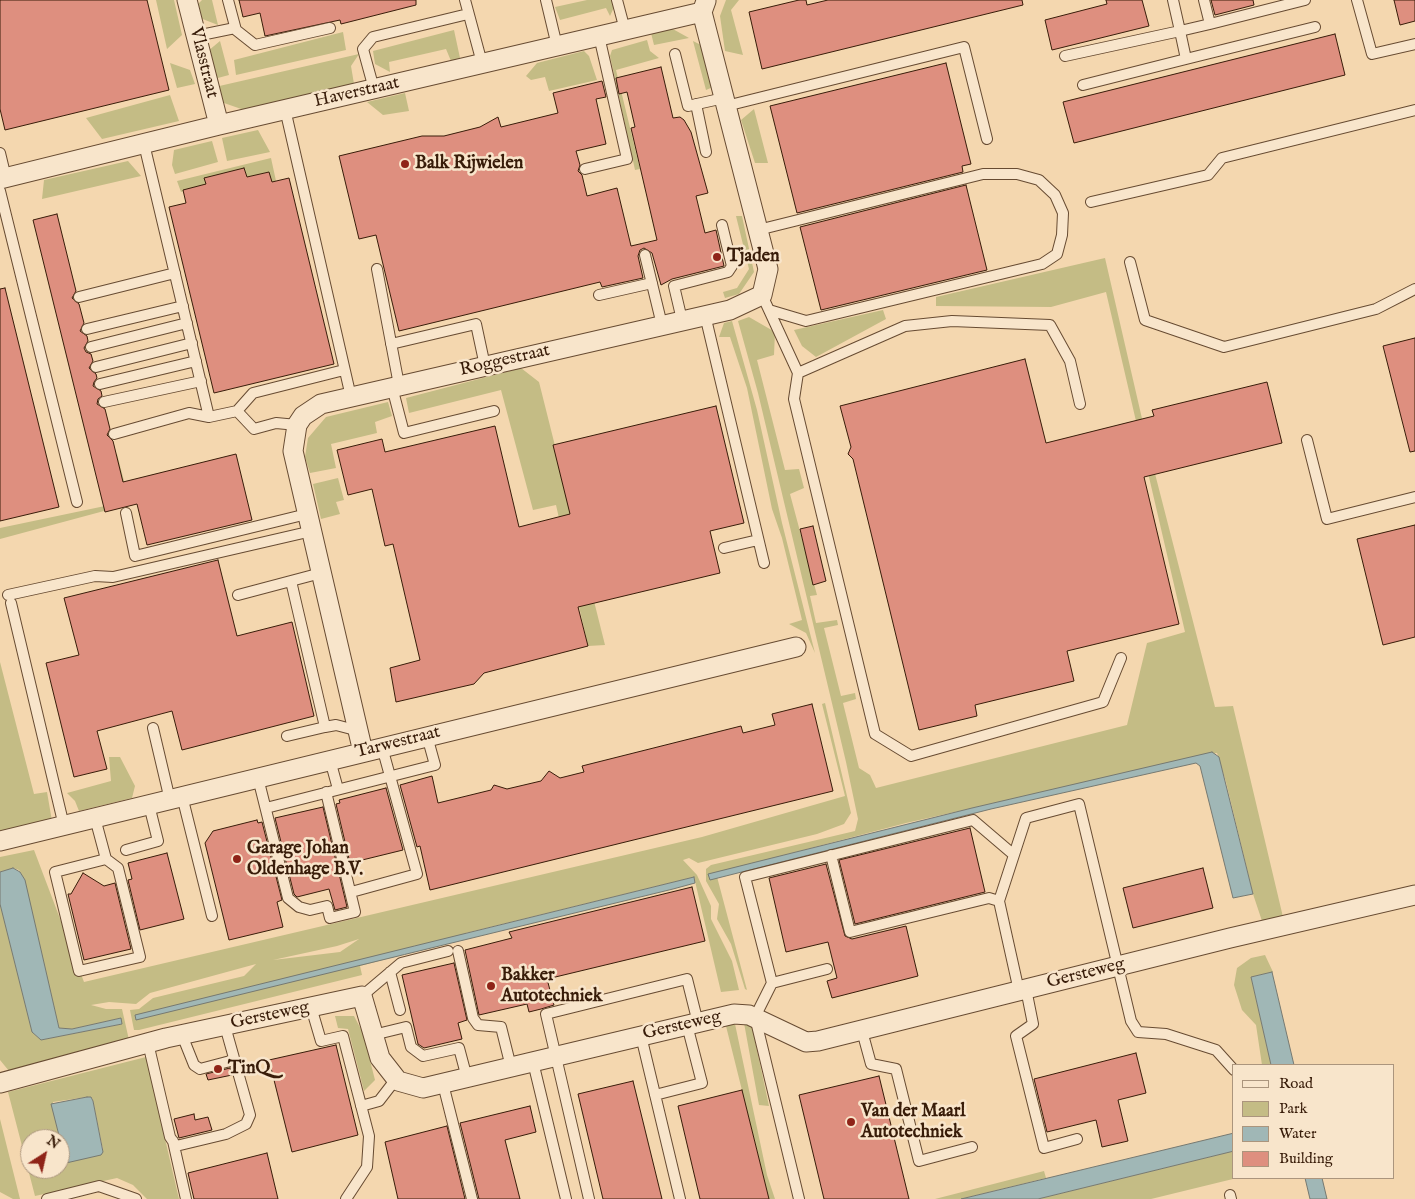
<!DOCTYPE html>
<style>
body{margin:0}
#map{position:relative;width:1415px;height:1199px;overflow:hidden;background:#f4d7af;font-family:"IM FELL English",serif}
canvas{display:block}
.legend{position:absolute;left:1232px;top:1064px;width:162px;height:115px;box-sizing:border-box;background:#f8e5cb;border:1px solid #ab957d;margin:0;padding:6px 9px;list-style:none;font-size:15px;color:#381c09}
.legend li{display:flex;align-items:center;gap:10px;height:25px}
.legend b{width:25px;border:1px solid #ab957d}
.north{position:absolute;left:20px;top:1129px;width:50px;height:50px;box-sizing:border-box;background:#f8e5cb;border:1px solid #ab957d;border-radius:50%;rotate:35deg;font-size:14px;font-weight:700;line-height:20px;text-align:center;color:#381c09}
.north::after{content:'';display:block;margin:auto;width:18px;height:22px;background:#8f2418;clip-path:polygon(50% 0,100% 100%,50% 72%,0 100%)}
</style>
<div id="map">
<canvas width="1415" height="1199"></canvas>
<ul class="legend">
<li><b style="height:6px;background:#f8e5cb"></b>Road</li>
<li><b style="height:14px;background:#c4bc85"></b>Park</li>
<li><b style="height:14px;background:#a0b7b6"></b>Water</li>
<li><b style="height:14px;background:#de8f7f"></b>Building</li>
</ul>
<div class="north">N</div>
</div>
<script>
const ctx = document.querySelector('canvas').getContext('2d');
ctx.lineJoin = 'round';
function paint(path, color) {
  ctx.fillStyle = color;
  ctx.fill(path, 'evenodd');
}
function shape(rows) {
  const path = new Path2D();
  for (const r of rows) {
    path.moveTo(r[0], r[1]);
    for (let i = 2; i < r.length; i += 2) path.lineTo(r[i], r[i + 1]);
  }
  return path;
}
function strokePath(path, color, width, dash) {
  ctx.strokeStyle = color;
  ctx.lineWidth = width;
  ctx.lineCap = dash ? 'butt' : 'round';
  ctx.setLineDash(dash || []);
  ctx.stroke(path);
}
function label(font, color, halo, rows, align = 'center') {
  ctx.font = font + ' "IM FELL English",serif';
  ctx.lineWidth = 5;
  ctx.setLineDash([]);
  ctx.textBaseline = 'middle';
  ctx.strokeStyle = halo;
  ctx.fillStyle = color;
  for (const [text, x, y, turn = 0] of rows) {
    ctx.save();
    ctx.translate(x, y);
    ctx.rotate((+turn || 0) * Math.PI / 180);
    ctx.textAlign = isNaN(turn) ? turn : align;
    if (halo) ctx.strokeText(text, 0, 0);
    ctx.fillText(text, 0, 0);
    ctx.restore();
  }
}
paint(shape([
 [156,0,174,0,182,35,167,49],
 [202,0,212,0,218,25,200,18,197,5],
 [587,0,613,0,615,5,610,16,606,8,560,20,555,7],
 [726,0,739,0,731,10,743,55,725,51,720,16],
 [671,28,689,38,654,45,651,33],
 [454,30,460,58,451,61,446,49,389,62,390,72,375,64,373,51],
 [343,32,346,50,236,75,234,60],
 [647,40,650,51,659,58,616,70,640,169,635,170,610,56,612,50],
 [220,41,229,75,214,79,208,51],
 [693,41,703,46,713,87,706,90],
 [584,51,589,56,597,80,549,91,545,77,531,80,526,76,537,63],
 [359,54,351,66,354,84,247,111,224,103,215,87],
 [170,63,190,70,195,84,177,88],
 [405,93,409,111,383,115,367,102],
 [170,95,179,121,102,139,86,118],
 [754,109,768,163,755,163,741,120],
 [258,130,270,152,227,161,222,138],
 [212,141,218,162,175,174,172,165,174,150],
 [271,158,276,181,272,182,269,172,247,177,244,168,205,178,206,184,181,192,177,181],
 [128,161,141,176,42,199,44,180],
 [736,216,742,216,754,272,739,294,725,298,723,292,737,288,749,269],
 [1105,258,1152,462,1215,707,1233,706,1283,917,1262,921,1253,894,1226,782,1217,753,906,823,716,873,747,990,745,989,731,944,717,919,719,904,706,881,706,869,711,865,855,831,858,819,846,762,758,393,738,321,749,317,775,332,774,355,757,360,785,470,799,469,804,488,790,494,817,595,810,596,816,623,837,620,838,625,824,628,841,696,855,693,856,699,843,703,859,768,870,775,876,788,1127,725,1147,643,1185,632,1106,292,1051,307,936,306,936,297],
 [883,310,886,319,816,357,802,346,794,330],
 [732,321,757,410,782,523,815,653,806,633,789,624,802,620,782,538,772,509,747,388,730,337,719,337,724,323],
 [521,368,539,382,605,645,588,646,556,505,533,510,501,390,409,413,406,398],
 [388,402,392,416,375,422,377,433,331,444,336,468,310,473,305,457,308,438,326,417],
 [117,454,130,504,0,539,0,528,124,502,116,460],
 [338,478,344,500,336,502,340,514,321,519,313,484],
 [0,662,34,794,47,792,52,821,0,831],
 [825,703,851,813,844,824,817,834,698,863,689,858,683,860,697,875,711,906,711,919,732,961,739,990,721,992,694,877,466,933,467,938,360,966,362,975,139,1030,134,1030,130,1010,139,1009,153,998,244,976,256,964,150,993,136,1004,109,1002,91,1005,106,1009,122,1009,129,1040,9,1071,0,1060,0,904,32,1032,41,1040,122,1024,121,1018,72,1029,59,1028,23,877,19,870,13,868,0,872,0,857,34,850,84,982,702,837,845,796,822,704],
 [359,939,340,952,273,960,337,946],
 [109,757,120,757,135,786,132,798,79,811,75,801,67,793,111,781],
 [1265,955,1273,972,1251,977,1271,1065,1262,1065,1256,1025,1242,1010,1234,985,1237,968,1251,958],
 [335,1016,354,1016,363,1033,375,1080,364,1091,348,1029,338,1028],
 [744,1023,752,1027,769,1106,759,1105],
 [735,1024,767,1175,775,1199,769,1199,726,1026],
 [146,1057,179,1199,147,1199,133,1185,117,1178,35,1196,8,1092],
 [87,1097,92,1098,93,1101,103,1150,64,1162,60,1145,60,1169,30,1169,30,1139,59,1139,53,1102],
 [0,1119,20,1199,13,1199,0,1192],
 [1234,1151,1234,1178,1237,1178,1151,1199,1038,1199],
 [1044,1171,1046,1178,961,1199,935,1199]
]), '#c4bc85');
const water = shape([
 [1212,752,1219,757,1253,894,1233,898,1200,766,1196,763,991,809,710,880,708,874,972,808,1212,752],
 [13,868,20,872,25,880,59,1028,72,1029,121,1018,122,1024,41,1040,32,1032,0,904,0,872,13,868],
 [694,877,695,883,673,889,136,1020,135,1015,694,877],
 [1272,972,1294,1065,1271,1065,1251,977,1272,972],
 [87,1097,91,1097,93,1101,103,1152,101,1155,66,1163,51,1104,87,1097],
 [1234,1133,1234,1151,1038,1199,961,1199,1234,1133],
 [1305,1178,1322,1178,1327,1199,1310,1199,1305,1178]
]);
paint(water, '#a0b7b6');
strokePath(water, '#767971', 1);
const building = shape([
 [0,0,147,0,169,90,5,130,0,109,0,0],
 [239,0,416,0,416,5,341,24,340,20,265,36,260,13,243,17,239,0],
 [799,0,806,0,807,5,828,0,1022,0,1023,5,762,69,749,12,799,0],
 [1106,0,1142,0,1149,26,1052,50,1045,20,1107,4,1106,0],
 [1211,0,1253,0,1254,5,1215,15,1211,0],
 [1394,0,1415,0,1415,21,1400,25,1394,0],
 [1335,34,1345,75,1074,143,1063,102,1335,34],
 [946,63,971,164,962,166,963,172,797,213,770,106,946,63],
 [661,67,673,118,680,117,684,120,691,132,708,193,696,196,705,233,716,230,724,266,672,279,661,285,652,253,644,248,640,250,638,256,643,278,602,287,600,282,399,331,376,235,359,239,339,156,422,136,444,136,480,127,498,117,501,127,558,113,553,93,602,81,606,97,596,99,606,144,576,151,580,165,578,171,582,175,587,196,617,188,631,246,657,240,631,128,635,127,627,92,619,94,616,78,661,67],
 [244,168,247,177,269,172,272,182,289,178,334,364,214,393,169,207,186,203,183,190,206,184,204,178,244,168],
 [966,185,987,270,821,310,800,227,966,185],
 [57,214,76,291,72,298,79,304,84,323,80,331,87,336,88,341,84,348,86,352,91,354,93,361,89,368,96,374,97,378,94,382,93,386,101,391,102,396,98,399,97,404,105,409,110,429,107,435,113,441,123,482,236,454,252,520,147,545,137,504,105,512,33,220,57,214],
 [5,288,59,507,0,521,0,289,5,288],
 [1415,338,1415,451,1410,452,1383,346,1415,338],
 [1025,359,1046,443,1154,416,1152,410,1267,382,1282,443,1144,477,1179,624,1067,651,1074,681,975,705,977,716,919,730,853,459,848,454,851,447,840,406,1025,359],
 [716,406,744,523,710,531,720,573,578,607,588,646,484,673,474,684,396,702,390,668,420,660,393,544,385,546,372,489,348,495,337,450,382,439,385,452,495,426,519,527,570,514,553,445,716,406],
 [1415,525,1415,637,1383,645,1357,539,1415,525],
 [813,526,826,581,813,585,800,529,813,526],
 [218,560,237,636,292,622,314,716,182,750,172,711,97,731,107,769,74,777,46,663,79,655,64,598,218,560],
 [812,704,833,791,430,890,420,846,417,847,400,785,432,776,438,803,491,790,494,785,507,789,541,781,549,771,560,778,584,772,582,766,741,726,743,733,775,725,772,714,812,704],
 [386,788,403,850,350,863,336,804,340,803,339,800,386,788],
 [323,807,347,907,335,910,329,889,297,897,294,894,275,818,323,807],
 [257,820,258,823,262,822,282,900,277,902,283,927,229,940,205,843,213,831,257,820],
 [970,828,985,892,855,924,839,860,970,828],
 [167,853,184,919,140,930,128,880,132,879,128,863,167,853],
 [826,864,845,936,852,939,906,926,918,976,832,998,827,981,837,978,828,942,786,952,769,878,826,864],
 [1203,868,1213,908,1133,928,1123,888,1203,868],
 [83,873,104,886,115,883,131,949,84,960,68,894,71,894,83,873],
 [692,887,705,941,547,979,554,1005,541,1009,529,1012,527,1004,479,1015,465,950,512,938,509,932,692,887],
 [454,963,467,1020,458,1023,462,1039,424,1048,418,1044,402,975,454,963],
 [336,1045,358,1135,292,1152,269,1060,336,1045],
 [1136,1053,1146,1093,1118,1100,1128,1141,1102,1147,1096,1120,1047,1132,1034,1079,1136,1053],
 [230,1068,232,1075,208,1080,206,1074,230,1068],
 [879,1076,909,1199,824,1199,799,1095,879,1076],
 [633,1081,662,1199,603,1199,578,1094,633,1081],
 [742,1090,769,1199,700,1199,678,1106,742,1090],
 [530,1106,536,1132,505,1140,520,1199,479,1199,460,1123,530,1106],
 [194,1114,195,1120,208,1117,212,1130,179,1138,174,1119,194,1114],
 [447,1126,465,1199,398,1199,385,1142,447,1126],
 [267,1153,278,1199,194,1199,188,1173,267,1153]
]);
paint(building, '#de8f7f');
strokePath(building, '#381c09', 1);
const service = shape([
 [228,0,236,30,255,45,330,28],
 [465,0,482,63],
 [546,0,557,46],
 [617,0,625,30],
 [1173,0,1180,31,1210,24],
 [1204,0,1210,24,1305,0],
 [1357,0,1372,54,1415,44],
 [196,36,235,28],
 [675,54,688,106,724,98],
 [1065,56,1180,31,1186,59,1083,85],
 [1186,59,1315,27],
 [374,89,363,49,373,37,468,14],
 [696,104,706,152],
 [726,106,964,47,987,139],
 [285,109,351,397],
 [144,144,209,417],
 [0,153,6,178],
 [585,169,627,159,599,36],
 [0,191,77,502],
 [1091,202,1208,175,1222,158,1415,110],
 [758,230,983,174,1017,174,1039,180,1055,195,1063,213,1062,235,1057,254,1042,264,806,321,769,310],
 [645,255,662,325],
 [1130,262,1145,320,1224,347,1376,309,1415,289],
 [377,269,399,385],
 [599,295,652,283],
 [762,295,798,373,794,399,875,734,911,756,1103,702,1121,658],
 [79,297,175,273],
 [705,315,764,563],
 [682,320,674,286,728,272,732,266,722,225],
 [87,329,183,306],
 [391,344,476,324,485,366],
 [91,347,187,323],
 [96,367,192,343],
 [798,373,905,326,952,321,1050,325,1070,361,1080,404],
 [100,384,196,361],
 [392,387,404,433,494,411],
 [104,402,201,381],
 [237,411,253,393,344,370],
 [114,434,189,413,209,417,237,411,254,429,276,423,297,425],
 [1307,440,1327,519,1415,497],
 [126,513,135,556,307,514],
 [724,548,758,540],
 [8,595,95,576,113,577,312,531],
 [238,595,321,573],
 [11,603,64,826],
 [325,727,336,725,359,731],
 [153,728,170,800],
 [287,736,325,727,291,581],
 [330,760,338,789],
 [258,778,288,898,299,907,310,910,327,906,330,918,355,912,326,792],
 [182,796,212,916],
 [266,808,435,765,427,736],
 [95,818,106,859,55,872,79,971,140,957,118,868,106,859],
 [126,850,158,841,149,805],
 [831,855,850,932,989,898,999,901],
 [355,891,417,874,382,747],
 [458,951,473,1018,478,1025,501,1027,511,1067],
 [390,972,400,1010],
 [772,983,827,969],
 [1026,989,1033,1024,1016,1036,1044,1148,1077,1139],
 [1019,991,999,901,1026,818,1079,804,1131,1021,1138,1032,1166,1034,1216,1050,1234,1070],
 [362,996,401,963,448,951],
 [311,1007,321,1041,343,1036,369,1136,367,1167,346,1199],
 [862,1031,871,1064,896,1069,919,1161,972,1147],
 [182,1035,194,1065,200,1069,234,1060],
 [373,1035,406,1027,411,1047,423,1056,459,1048,467,1078],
 [641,1036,680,1199],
 [148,1043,170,1137,176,1146,226,1134,246,1124,250,1115,225,1026],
 [533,1062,566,1199],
 [443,1084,472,1199],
 [655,1095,702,1083,687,1025],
 [361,1106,379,1101,396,1079],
 [173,1141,186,1199],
 [1230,1195,1231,1199],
 [47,1199,99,1186,136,1199],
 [589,1199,546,1014,687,979,698,1023],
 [799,1199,755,1017,772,983,745,877,973,820,1014,855]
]);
const minor = shape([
 [187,0,219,125],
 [0,179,219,125,702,12,706,1],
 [363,752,293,451,297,425,303,416,321,404,730,310,762,295,768,269,702,12],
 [0,841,796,647],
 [0,1083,166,1038,362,996,380,1058,398,1081,423,1088,734,1014,749,1015,806,1042,818,1041,1230,938,1415,895]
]);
strokePath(service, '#674b32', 12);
strokePath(minor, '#674b32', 21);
strokePath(service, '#f8e5cb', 10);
strokePath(minor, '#f8e5cb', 19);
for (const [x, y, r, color] of [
 [405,164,5,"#8f2418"],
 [717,257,5,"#8f2418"],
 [237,859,5,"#8f2418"],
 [491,986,5,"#8f2418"],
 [218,1069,5,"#8f2418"],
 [851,1122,5,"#8f2418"]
]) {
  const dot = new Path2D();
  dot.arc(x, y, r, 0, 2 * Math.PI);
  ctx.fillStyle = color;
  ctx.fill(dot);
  strokePath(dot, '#f8e5cb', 2);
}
label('18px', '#381c09', '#f8e5cb', [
 ["Vlasstraat",203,63,76],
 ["Haverstraat",357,93,-13],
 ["Roggestraat",505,361,-13],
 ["Tarwestraat",398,743,-14],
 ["Gersteweg",1086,974,-14],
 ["Gersteweg",270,1016,-12],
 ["Gersteweg",682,1026,-13]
]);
label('bold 18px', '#381c09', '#f8e5cb', [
 ["Balk Rijwielen",415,164],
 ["Tjaden",727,257],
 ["Garage Johan",247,849],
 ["Oldenhage B.V.",247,870],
 ["Bakker",501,976],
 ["Autotechniek",501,997],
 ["TinQ",228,1069],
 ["Van der Maarl",861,1112],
 ["Autotechniek",861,1133]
], 'left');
</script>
